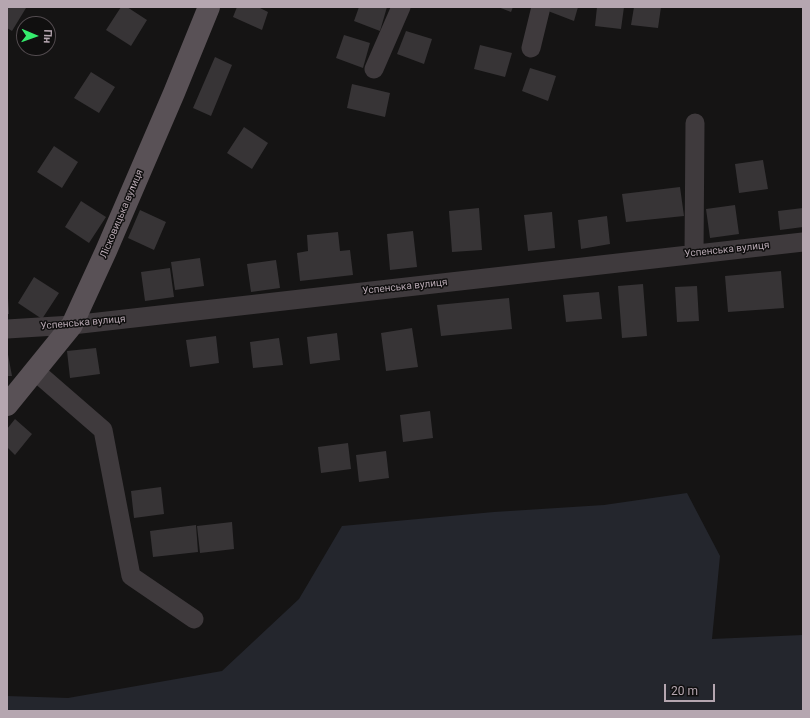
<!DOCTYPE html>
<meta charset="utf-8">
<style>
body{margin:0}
#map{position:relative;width:810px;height:718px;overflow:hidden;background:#151414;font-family:Roboto,sans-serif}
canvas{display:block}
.frame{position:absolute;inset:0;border:8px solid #b5a6b0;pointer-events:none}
.north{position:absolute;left:16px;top:16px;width:40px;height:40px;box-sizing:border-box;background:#100f0f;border:1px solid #524b4f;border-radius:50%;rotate:92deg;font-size:11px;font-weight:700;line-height:16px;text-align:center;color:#b5a6b0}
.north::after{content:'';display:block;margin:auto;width:14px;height:18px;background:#35ec6d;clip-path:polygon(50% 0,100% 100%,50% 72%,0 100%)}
.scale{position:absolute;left:664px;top:684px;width:51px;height:18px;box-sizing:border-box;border:2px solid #b5a6b0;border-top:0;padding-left:5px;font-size:12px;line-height:14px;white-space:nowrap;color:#b5a6b0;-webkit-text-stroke:3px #100f0f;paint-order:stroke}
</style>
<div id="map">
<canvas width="810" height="718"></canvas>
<div class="frame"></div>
<div class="north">Пн</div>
<div class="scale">20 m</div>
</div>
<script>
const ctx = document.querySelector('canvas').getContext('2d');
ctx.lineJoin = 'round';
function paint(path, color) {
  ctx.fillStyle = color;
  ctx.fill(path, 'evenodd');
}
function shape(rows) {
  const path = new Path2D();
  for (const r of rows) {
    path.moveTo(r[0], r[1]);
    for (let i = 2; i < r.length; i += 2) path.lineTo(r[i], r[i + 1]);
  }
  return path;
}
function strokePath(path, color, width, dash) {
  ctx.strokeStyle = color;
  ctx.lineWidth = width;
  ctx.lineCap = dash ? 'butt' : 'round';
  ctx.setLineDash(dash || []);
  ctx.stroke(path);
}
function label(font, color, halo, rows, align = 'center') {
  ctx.font = font + ' Roboto,sans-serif';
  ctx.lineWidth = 3;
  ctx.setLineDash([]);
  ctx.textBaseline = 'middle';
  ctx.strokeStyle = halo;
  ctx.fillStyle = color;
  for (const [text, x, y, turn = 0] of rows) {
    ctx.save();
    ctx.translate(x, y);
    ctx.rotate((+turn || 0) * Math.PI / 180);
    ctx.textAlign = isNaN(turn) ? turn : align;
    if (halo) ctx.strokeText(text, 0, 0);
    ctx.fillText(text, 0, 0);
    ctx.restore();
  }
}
paint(shape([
 [687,493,720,556,712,639,803,635,803,711,7,711,7,696,68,698,222,671,299,599,342,526,494,512,604,505]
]), '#24262d');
paint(shape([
 [7,7,26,8,12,31,7,28],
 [121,7,127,7,147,20,131,46,106,30],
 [237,7,258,7,268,12,262,30,233,17],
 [359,7,387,7,380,31,354,21],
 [498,7,513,7,511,12],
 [549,7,578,7,574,21,548,11],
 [597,7,624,7,621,29,595,26],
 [634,7,661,7,658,28,631,25],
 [406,31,432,39,424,64,397,54],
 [344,35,370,43,363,68,336,58],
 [480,45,512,53,505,77,474,69],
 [215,57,232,65,211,116,193,108],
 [530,68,556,76,548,101,522,91],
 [91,72,115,87,99,113,74,98],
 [352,84,390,93,385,117,347,108],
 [244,127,268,143,252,169,227,153],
 [54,146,78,162,62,188,37,172],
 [763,160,768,189,739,193,735,164],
 [680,187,684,216,626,222,622,194],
 [81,201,106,217,89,243,65,227],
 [735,205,739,234,710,238,706,209],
 [479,208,482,250,452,252,449,211],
 [803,208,803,227,780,230,778,211],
 [140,210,166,222,154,250,128,238],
 [552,212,555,248,528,251,524,215],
 [607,216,610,244,581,249,578,220],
 [413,231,417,267,390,270,387,234],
 [338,232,340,251,350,250,353,275,300,281,297,253,308,251,307,235],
 [200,258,204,286,175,290,171,262],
 [276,260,280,288,251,292,247,264],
 [170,268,174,297,145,301,141,272],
 [781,271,784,308,728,312,725,276],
 [34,277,59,293,42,319,18,303],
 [643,284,647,336,622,338,618,286],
 [697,286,699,321,677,322,675,287],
 [599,292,602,319,566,322,563,295],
 [7,298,8,298,9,314,7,314],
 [509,298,512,329,441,336,437,305],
 [412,328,418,367,386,371,381,333],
 [337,333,340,360,310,364,307,337],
 [216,336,219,363,190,367,186,340],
 [279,338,283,365,253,368,250,342],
 [96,348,100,374,70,378,67,351],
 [7,349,12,376,7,376],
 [430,411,433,438,403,442,400,415],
 [15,419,32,434,15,455,7,447,7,429],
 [348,443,351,469,321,473,318,447],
 [386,451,389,478,359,482,356,455],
 [161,487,164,514,134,518,131,491],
 [232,522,234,549,200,553,197,526],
 [196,525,198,552,153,557,150,531]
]), '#373436');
strokePath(shape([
 [531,48,541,7],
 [374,69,401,7],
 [694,254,695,123],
 [7,329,72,325,803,242],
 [35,371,103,430,131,576,194,619]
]), '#3f3a3d', 19);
strokePath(shape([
 [7,405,72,325,106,251,174,93,209,7]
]), '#595156', 22);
label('10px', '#b5a6b0', '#100f0f', [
 ["Лісковицька вулиця",122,214,-67],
 ["Успенська вулиця",727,250,-6],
 ["Успенська вулиця",405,287,-6],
 ["Успенська вулиця",83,323,-5]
]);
</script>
